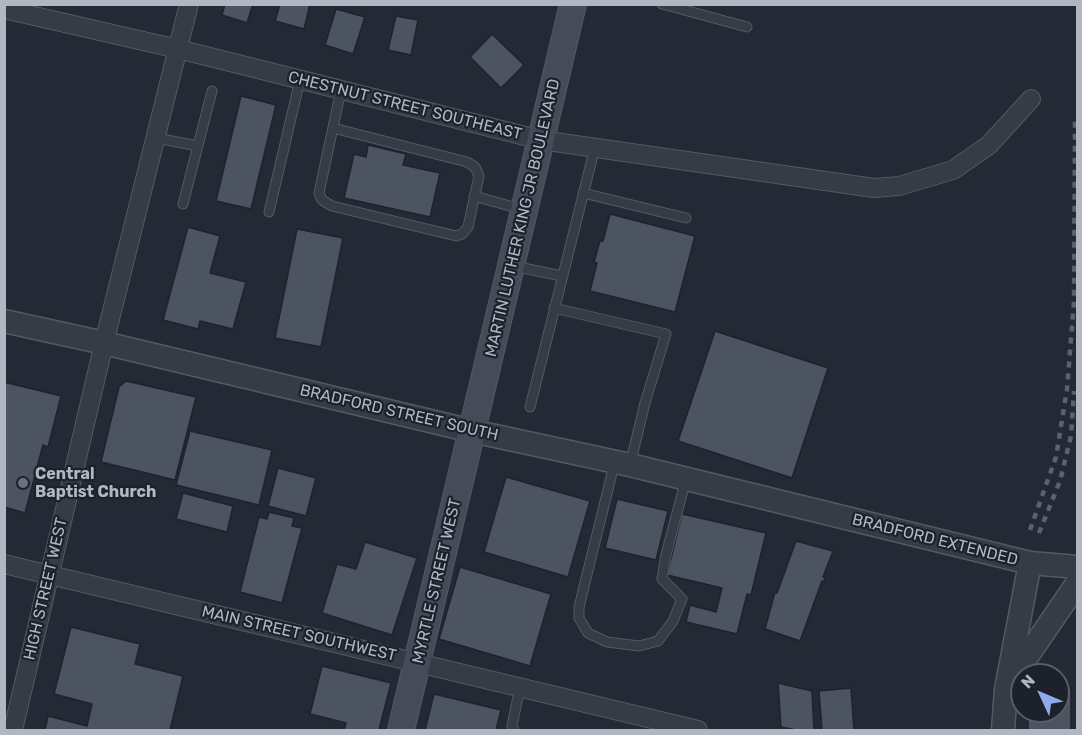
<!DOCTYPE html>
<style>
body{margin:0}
#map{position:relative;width:1082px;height:735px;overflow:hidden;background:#232935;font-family:Rubik,sans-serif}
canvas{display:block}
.frame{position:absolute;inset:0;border:6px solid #b1b6c2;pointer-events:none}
.north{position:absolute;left:1010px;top:663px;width:60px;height:60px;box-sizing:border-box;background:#1c212b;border:2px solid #585d67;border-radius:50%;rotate:314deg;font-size:16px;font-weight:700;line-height:24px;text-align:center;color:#b1b6c2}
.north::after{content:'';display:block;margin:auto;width:21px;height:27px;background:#8faaea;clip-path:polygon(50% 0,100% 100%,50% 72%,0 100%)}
</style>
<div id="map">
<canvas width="1082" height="735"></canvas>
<div class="frame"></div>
<div class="north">N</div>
</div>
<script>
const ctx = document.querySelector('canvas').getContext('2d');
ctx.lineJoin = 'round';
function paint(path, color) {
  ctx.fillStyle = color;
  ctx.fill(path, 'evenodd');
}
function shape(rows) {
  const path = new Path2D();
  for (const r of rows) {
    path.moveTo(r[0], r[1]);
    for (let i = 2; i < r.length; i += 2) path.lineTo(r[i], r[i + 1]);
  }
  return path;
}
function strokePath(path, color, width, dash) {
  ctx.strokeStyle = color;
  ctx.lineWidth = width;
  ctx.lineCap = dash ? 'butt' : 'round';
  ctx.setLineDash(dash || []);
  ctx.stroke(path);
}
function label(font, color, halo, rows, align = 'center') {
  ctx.font = font + ' Rubik,sans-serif';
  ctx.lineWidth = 4.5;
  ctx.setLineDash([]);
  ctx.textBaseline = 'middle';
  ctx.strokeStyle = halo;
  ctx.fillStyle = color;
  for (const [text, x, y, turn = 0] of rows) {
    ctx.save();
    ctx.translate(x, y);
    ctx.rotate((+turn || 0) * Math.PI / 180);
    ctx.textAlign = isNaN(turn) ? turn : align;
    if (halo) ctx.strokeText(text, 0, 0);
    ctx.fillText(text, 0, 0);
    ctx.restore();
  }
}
const building = shape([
 [225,4,253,4,247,23,222,15,225,4],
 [280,4,310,4,304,29,275,21,280,4],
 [336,9,365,17,353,54,325,45,336,9],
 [396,16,418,20,411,55,388,50,396,16],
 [492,34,524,65,501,88,470,57,492,34],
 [241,96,276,105,251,209,216,201,241,96],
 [368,145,406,154,403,165,440,173,430,217,344,198,354,154,366,157,368,145],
 [610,214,695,236,675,312,590,291,597,263,594,262,600,241,603,241,610,214],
 [188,227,220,236,210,273,246,282,233,329,200,321,198,329,163,320,188,227],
 [297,229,343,238,321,347,275,338,297,229],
 [715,331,828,368,792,478,678,441,715,331],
 [126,381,196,397,175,480,101,462,119,387,126,381],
 [4,382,61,396,48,447,43,445,25,513,4,507,4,382],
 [190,431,272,450,259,505,176,485,190,431],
 [278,468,316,478,306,516,268,506,278,468],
 [506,477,590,501,568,577,484,552,506,477],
 [183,493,233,506,227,532,176,519,183,493],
 [617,499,668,511,656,560,605,548,617,499],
 [269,512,294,518,292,526,302,528,282,603,240,592,259,517,267,519,269,512],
 [682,514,766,533,751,595,747,594,737,634,686,622,690,605,716,612,722,588,667,575,682,514],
 [796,541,833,551,823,577,825,578,824,582,822,581,800,641,765,629,775,592,777,593,796,541],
 [365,542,417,558,392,635,322,613,337,564,356,569,365,542],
 [460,567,551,594,530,666,439,639,460,567],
 [71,627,140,644,135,664,183,676,170,730,45,730,48,716,87,726,92,704,54,694,71,627],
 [322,666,391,683,379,730,344,730,346,723,310,714,322,666],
 [778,683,812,691,814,730,796,730,781,727,778,683],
 [851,688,854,730,822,730,819,691,851,688],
 [1058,688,1071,688,1071,730,1028,730,1028,711,1058,711,1058,688],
 [434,694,501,710,496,730,425,730,434,694]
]);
paint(building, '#4c5361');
strokePath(building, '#1e232d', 1.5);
const service = shape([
 [662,4,747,27],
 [333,128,467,162,475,167,479,176,468,227,462,234,456,236,332,206,322,200,319,193,341,90],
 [156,138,198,146],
 [583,193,686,218],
 [474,196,524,210],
 [183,204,212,91],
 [269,212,300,80],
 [513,266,562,276],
 [554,308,666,334,645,403,630,465],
 [530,407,595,147],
 [615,461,579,607,579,618,588,633,607,642,639,646,658,641,673,621,682,599,662,579,666,555,686,479],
 [514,730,512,726,520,687]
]);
const minor = shape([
 [4,9,178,49,541,140,874,188,899,186,953,170,989,145,1031,99],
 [4,564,698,730],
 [13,730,104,343,189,4]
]);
const tertiary = shape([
 [4,321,104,343,472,431,630,465,1030,563,1078,567],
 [1013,677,1078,582],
 [1003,730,1006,689,1030,563]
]);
const secondary = shape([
 [401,730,573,4]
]);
strokePath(service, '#545964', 11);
strokePath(minor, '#545964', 20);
strokePath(tertiary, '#545964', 25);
strokePath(secondary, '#545964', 28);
strokePath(service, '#363b46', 9);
strokePath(minor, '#363b46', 18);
strokePath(tertiary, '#363b46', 22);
strokePath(secondary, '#454b59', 26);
strokePath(shape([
 [1030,530,1056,457,1067,389,1074,302,1075,121],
 [1039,533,1060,481,1071,436,1074,391]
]), '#5b616f', 4.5, [6, 6]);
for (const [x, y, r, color] of [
 [23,483,6,"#6b7280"]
]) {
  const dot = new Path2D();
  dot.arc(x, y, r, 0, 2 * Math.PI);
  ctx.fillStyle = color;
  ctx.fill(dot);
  strokePath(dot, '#1c212b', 2);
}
label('16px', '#b1b6c2', '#1c212b', [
 ["CHESTNUT STREET SOUTHEAST",405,106,14],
 ["MARTIN LUTHER KING JR BOULEVARD",523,218,-77],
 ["BRADFORD STREET SOUTH",399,413,13],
 ["BRADFORD EXTENDED",935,540,14],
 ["MYRTLE STREET WEST",437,581,-77],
 ["HIGH STREET WEST",46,589,-77],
 ["MAIN STREET SOUTHWEST",299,634,13]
]);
label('bold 16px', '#b1b6c2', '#1c212b', [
 ["Central",35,474],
 ["Baptist Church",35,492]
], 'left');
</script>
